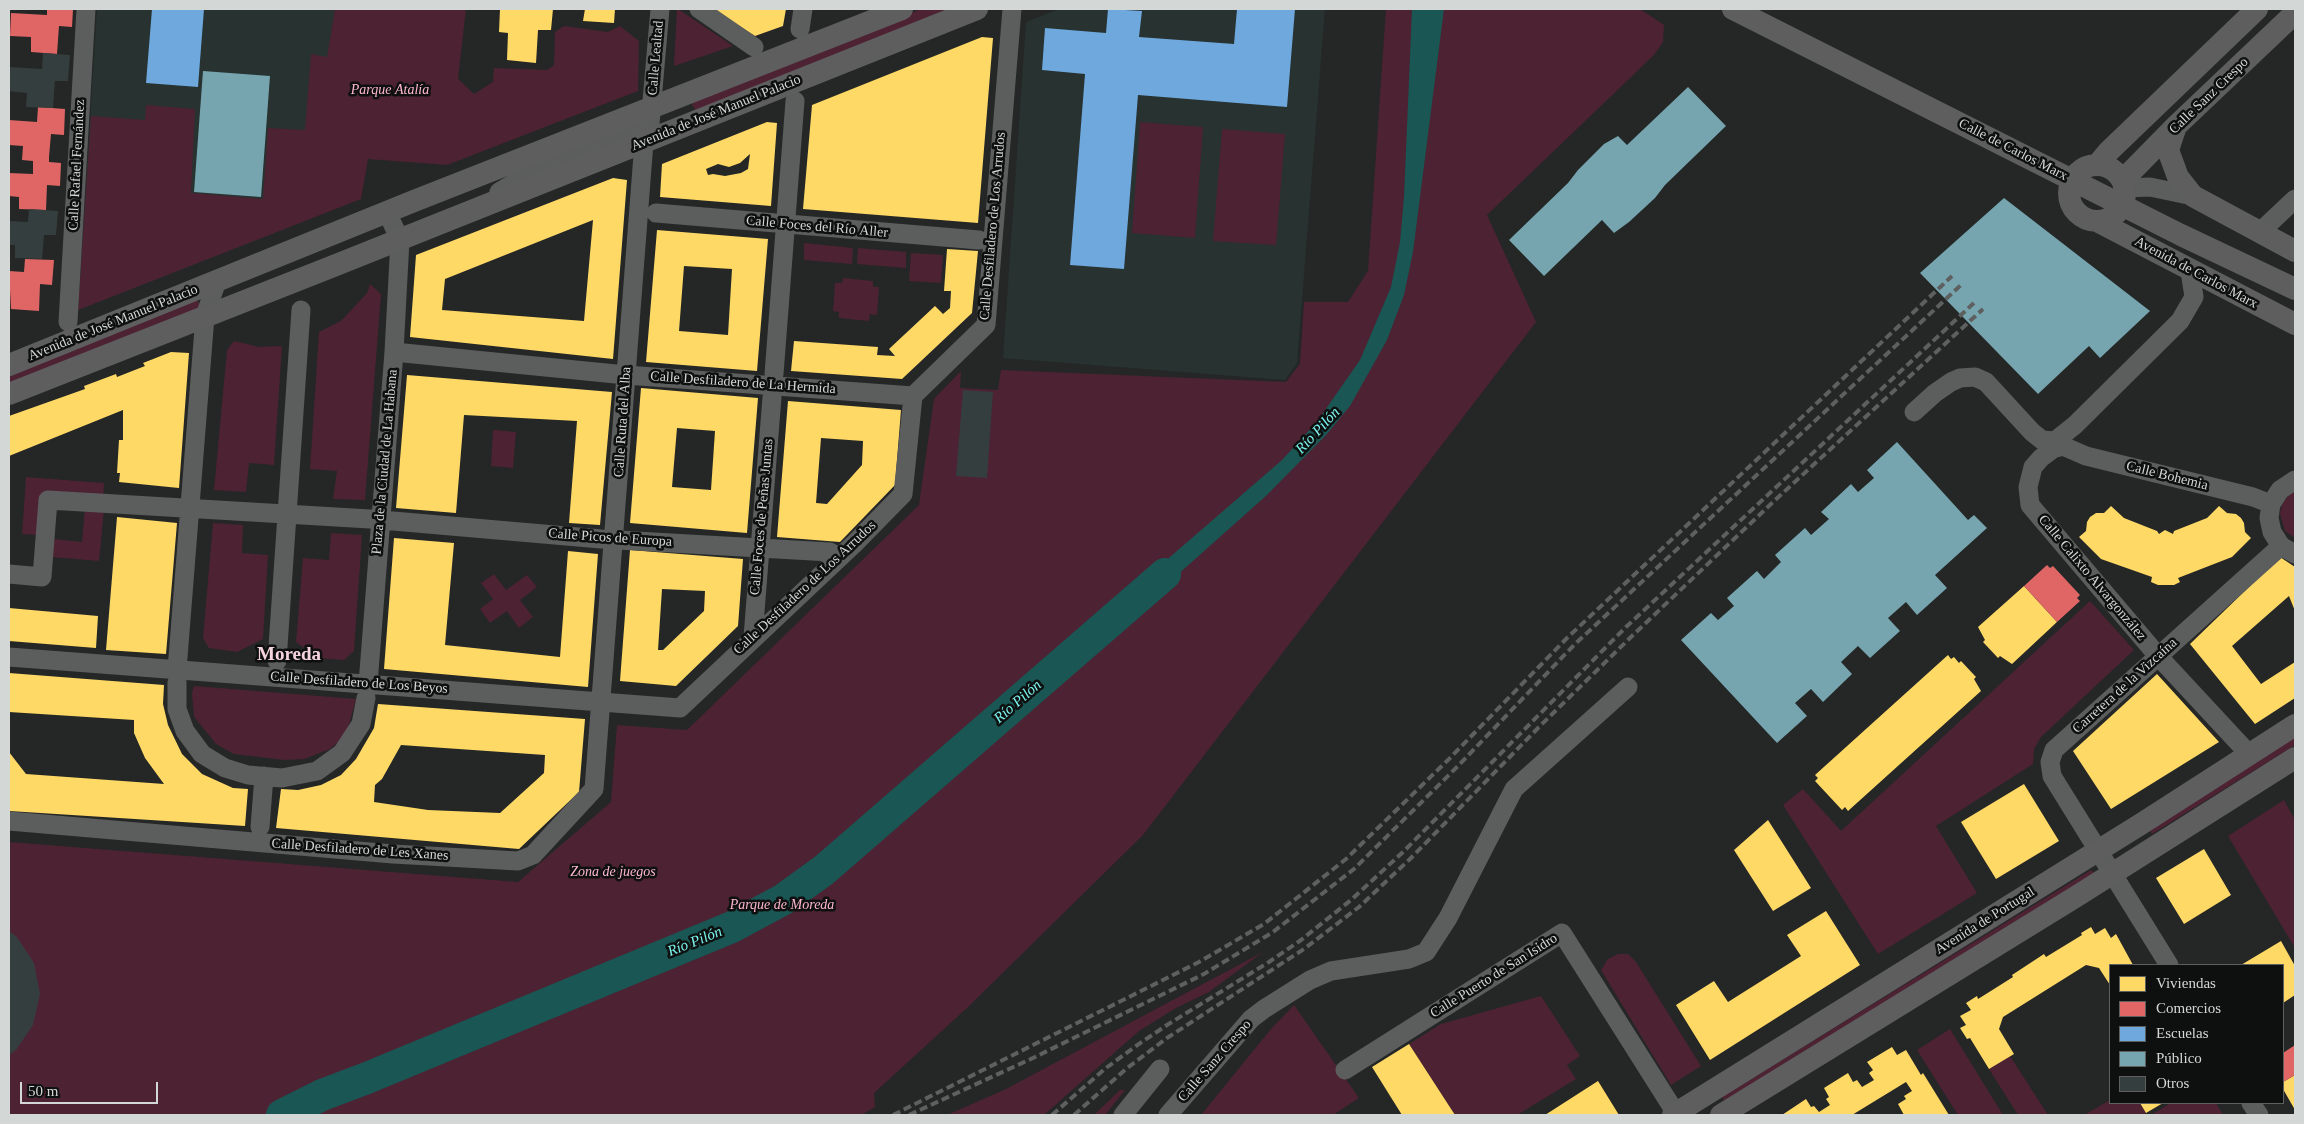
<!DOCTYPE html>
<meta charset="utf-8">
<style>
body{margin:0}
#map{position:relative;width:2304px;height:1124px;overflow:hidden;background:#242726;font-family:"Times New Roman",serif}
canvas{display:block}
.frame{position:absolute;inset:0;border:10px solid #d3d7d6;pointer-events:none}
.legend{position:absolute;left:2109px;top:964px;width:175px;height:140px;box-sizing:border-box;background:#0e1010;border:1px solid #5d605f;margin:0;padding:6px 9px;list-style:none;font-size:15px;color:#d3d7d6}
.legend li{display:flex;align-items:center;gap:10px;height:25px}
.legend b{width:25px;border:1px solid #5d605f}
.scale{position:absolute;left:20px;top:1082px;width:138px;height:22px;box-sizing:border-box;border:2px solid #d3d7d6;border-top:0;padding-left:6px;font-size:15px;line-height:18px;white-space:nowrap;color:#d3d7d6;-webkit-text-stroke:4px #0e1010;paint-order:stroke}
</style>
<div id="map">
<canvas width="2304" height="1124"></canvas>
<div class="frame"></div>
<ul class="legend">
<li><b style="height:14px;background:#ffd966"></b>Viviendas</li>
<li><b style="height:14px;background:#e06666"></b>Comercios</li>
<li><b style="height:14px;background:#6fa8dc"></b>Escuelas</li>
<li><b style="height:14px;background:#76a5af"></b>Público</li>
<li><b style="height:14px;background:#353e3e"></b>Otros</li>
</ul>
<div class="scale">50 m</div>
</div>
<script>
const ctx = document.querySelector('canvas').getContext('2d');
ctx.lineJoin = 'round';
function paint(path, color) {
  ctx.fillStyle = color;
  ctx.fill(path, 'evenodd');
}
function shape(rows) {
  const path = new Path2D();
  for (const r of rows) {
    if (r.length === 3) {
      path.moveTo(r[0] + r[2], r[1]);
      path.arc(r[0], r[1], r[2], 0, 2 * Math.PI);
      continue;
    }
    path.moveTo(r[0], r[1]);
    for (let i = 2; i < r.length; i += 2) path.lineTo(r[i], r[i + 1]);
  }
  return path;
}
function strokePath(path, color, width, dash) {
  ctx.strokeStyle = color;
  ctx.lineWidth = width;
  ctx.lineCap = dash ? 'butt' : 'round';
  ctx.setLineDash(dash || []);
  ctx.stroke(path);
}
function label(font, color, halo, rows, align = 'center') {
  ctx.font = font + ' "Times New Roman",serif';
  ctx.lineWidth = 5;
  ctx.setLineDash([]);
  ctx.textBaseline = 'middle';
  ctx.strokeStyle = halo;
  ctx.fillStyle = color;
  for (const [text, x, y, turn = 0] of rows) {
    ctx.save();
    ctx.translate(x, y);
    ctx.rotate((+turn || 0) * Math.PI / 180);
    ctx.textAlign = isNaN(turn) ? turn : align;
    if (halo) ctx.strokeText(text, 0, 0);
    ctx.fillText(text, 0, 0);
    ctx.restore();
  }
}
paint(shape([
 [97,9,335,9,303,222,78,310],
 [1059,9,1325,9,1297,363,1285,380,1003,358,1026,22]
]), '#273231');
paint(shape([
 [335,9,466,9,458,79,474,94,493,82,494,68,547,70,554,65,555,32,564,26,608,32,620,26,639,41,638,91,447,165,368,159,361,199,78,310,91,116,145,120,146,105,195,109,191,193,263,199,268,128,305,130,311,54,327,57],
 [677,9,678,9,733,46,674,66],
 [921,9,958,9,697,112,692,105,694,99],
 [1386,9,1640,9,1664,25,1663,42,1654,55,1487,215,1536,322,1143,835,967,1008,874,1093,875,1107,861,1115,9,1115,9,842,518,882,611,802,617,725,687,730,919,505,934,399,961,371,960,388,998,390,1001,370,1286,382,1300,364,1304,302,1348,302,1368,271],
 [1140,122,1203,127,1195,238,1132,233],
 [1222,129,1285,134,1276,245,1213,241],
 [804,243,853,248,852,264,804,260],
 [858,248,906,252,906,268,857,264],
 [911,253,943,255,941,283,909,281],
 [843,278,873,281,873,287,879,287,877,315,870,314,869,321,839,318,839,312,833,311,835,283,842,283],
 [370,284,381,294,365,500,333,499,337,471,310,469,319,332,341,321,367,293],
 [197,299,200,306,195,310,9,384,9,372],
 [234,341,259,347,282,346,274,465,249,463,246,492,214,490,227,350],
 [493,430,516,432,513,468,491,466],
 [26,477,104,483,103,499,41,494,38,535,22,534],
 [2295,491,2295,538,2285,531,2280,514,2282,505,2287,497],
 [85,507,104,509,99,561,52,557,54,539,82,542],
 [213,523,243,525,242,553,268,555,263,639,237,652,209,648,203,638],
 [331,533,362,535,354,651,344,660,317,658,296,642,303,558,329,560],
 [494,574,506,590,527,575,537,587,520,600,533,617,519,628,507,611,490,623,480,609,493,599,481,583],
 [2090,601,2134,650,2041,737,2034,749,2033,764,1936,826,1977,893,1878,954,1783,805,1803,789,1841,831],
 [194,686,356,699,348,728,342,739,330,749,304,759,285,760,234,754,216,744,194,717,192,693],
 [2295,734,2295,745,2152,834,2148,827],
 [2284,800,2295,820,2295,948,2228,836],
 [2091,870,2095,874,1725,1102,1722,1097],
 [1263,952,1209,992,1176,1008,1139,1031,1044,1115,947,1115,1006,1089],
 [1618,954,1628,954,1636,962,1701,1066,1671,1085,1601,970,1608,959],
 [1541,996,1580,1056,1567,1065,1576,1079,1517,1115,1455,1115,1409,1044,1441,1024],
 [1294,1005,1359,1098,1333,1115,1201,1115,1271,1029],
 [1950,1029,2003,1115,1958,1115,1917,1050],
 [2010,1056,2048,1115,2018,1115,1989,1069],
 [1120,1090,1125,1090,1105,1115,1094,1115],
 [2110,1100,2110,1103,2140,1103,2146,1113,2143,1115,2084,1115],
 [2171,1103,2216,1103,2223,1115,2151,1115]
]), '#4d2233');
paint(shape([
 [1412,9,1444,9,1413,252,1404,295,1387,340,1350,406,1327,434,1267,495,1138,610,1125,596,1282,460,1316,423,1360,360,1391,287,1400,242,1404,197]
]), '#195654');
paint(shape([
 [500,9,553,9,551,30,538,30,536,63,507,60,508,33,499,32],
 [585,9,615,9,614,23,583,21],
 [713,9,786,9,783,26,755,36],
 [982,37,993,38,978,223,803,209,812,105],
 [767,122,777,123,771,206,660,197,662,164],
 [750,154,748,169,741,173,725,176,713,174,708,175,706,169,718,164,729,167,740,163],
 [613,178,627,180,613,359,410,337,416,255],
 [593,220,584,321,442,310,445,279],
 [657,230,768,239,757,371,646,362],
 [684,266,732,269,728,335,679,331],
 [947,249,978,251,972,313,902,379,791,371,794,341,878,347,877,355,895,356,889,349,935,306,943,314,950,308,951,291,944,291],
 [171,352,189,353,179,488,119,482,120,473,117,473,119,440,123,440,123,410,9,456,9,416,85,389,84,386,116,374,117,377,145,366,143,363],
 [407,375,612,392,600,525,569,523,577,421,464,415,456,513,396,508],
 [641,388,758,398,747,533,630,523],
 [677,428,715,431,711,490,672,487],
 [788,401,901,410,895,485,840,542,777,537],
 [821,438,863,441,862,465,827,504,816,503],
 [2111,506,2124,518,2157,531,2159,534,2165,530,2173,534,2174,531,2207,518,2219,506,2227,513,2236,514,2241,518,2244,523,2245,532,2251,538,2232,557,2178,578,2180,582,2174,585,2158,585,2151,582,2152,577,2101,559,2079,537,2086,531,2087,522,2090,517,2096,513,2104,513],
 [117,517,177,523,166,654,106,650],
 [394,538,454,543,445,645,560,657,568,551,598,554,588,687,384,669],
 [630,550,743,559,738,626,676,686,620,681],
 [662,589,705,591,704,611,663,650,658,650],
 [2280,557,2295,567,2295,611,2289,596,2232,646,2261,684,2295,662,2295,698,2255,724,2190,644],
 [2024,586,2057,622,2012,664,2000,656,1998,658,1983,642,1985,640,1978,627],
 [9,608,98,616,96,648,9,641],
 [1948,655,1951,659,1954,657,1959,663,1961,661,1976,677,1974,679,1981,691,1848,811,1845,807,1842,810,1815,781,1818,778,1815,775],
 [9,673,164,685,163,704,168,725,182,754,202,774,233,788,248,789,245,826,9,811,9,752,26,774,164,784,145,758,134,733,134,720,9,712],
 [2157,674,2219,742,2111,809,2073,751],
 [378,704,585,719,579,792,519,849,276,828,281,789,298,790,321,785,341,775,356,759,374,728],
 [401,745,545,755,544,773,500,813,428,810,374,802,375,785,382,779],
 [2024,784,2059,841,1996,879,1961,822],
 [1768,820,1811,888,1773,911,1734,850],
 [2204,849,2231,895,2184,924,2156,878],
 [1826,911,1860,965,1710,1060,1676,1005,1714,981,1728,1002,1801,956,1787,935],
 [2091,927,2095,934,2105,928,2111,938,2116,934,2133,965,2110,965,2110,985,2099,968,2086,965,2003,1017,1999,1029,2014,1054,1989,1069,1970,1038,1967,1039,1960,1028,1966,1025,1960,1016,1971,1010,1966,1003,1977,996,1978,999,1994,989,2013,977,2012,975,2044,954,2046,957,2082,935,2081,933],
 [2281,941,2295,966,2295,995,2283,1003,2283,965,2241,965],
 [1409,1044,1455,1115,1402,1115,1372,1067],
 [1892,1047,1897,1055,1906,1050,1921,1075,1923,1073,1949,1115,1904,1115,1898,1104,1906,1099,1904,1096,1912,1091,1906,1082,1852,1115,1782,1115,1806,1099,1811,1107,1814,1106,1819,1112,1830,1105,1826,1099,1829,1097,1824,1088,1848,1073,1853,1082,1857,1080,1862,1087,1874,1080,1869,1073,1873,1070,1867,1062],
 [2295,1075,2295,1110,2283,1089,2283,1082],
 [1598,1081,1619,1115,1545,1115],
 [2140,1103,2163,1103,2146,1113]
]), '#ffd966');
paint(shape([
 [47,9,73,9,72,27,59,26,57,54,31,52,31,37,10,36,11,13,47,15],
 [38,107,65,109,64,135,51,134,49,157,49,162,61,163,60,186,47,185,46,210,19,209,19,197,9,196,9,173,33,174,33,161,22,160,23,146,9,145,9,120,37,122],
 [25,259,54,260,52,285,40,284,39,311,11,309,9,271,24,272],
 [2047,565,2050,568,2053,566,2080,595,2077,598,2080,601,2057,622,2024,586],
 [2295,1045,2295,1075,2283,1082,2283,1053]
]), '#e06666');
paint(shape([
 [152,9,204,9,198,87,146,83],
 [1108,9,1142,11,1139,37,1234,44,1237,9,1295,9,1287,107,1138,95,1124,269,1070,265,1085,74,1042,70,1045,28,1106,33]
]), '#6fa8dc');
paint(shape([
 [203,71,270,76,261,197,194,192],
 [1688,87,1726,126,1665,185,1655,198,1629,222,1614,233,1602,220,1544,276,1509,240,1568,183,1578,170,1604,144,1618,136,1627,145],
 [2004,198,2150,311,2100,358,2089,346,2038,394,1920,273],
 [1897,442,1968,520,1974,515,1987,528,1935,575,1947,588,1917,615,1906,602,1888,618,1900,631,1870,658,1858,646,1841,662,1852,674,1823,702,1811,689,1795,703,1807,716,1777,743,1681,640,1711,613,1718,620,1734,606,1727,598,1757,571,1764,579,1781,562,1775,555,1805,528,1811,535,1829,519,1821,512,1851,484,1858,492,1874,478,1867,470]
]), '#76a5af');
strokePath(shape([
 [282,1115,322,1095,367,1078,732,927,784,899,824,870,1165,574]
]), '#195654', 32);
paint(shape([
 [43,53,70,55,68,81,55,81,53,108,26,107,27,93,9,91,9,67,42,69],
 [29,209,58,211,56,235,44,235,42,259,15,258,15,245,9,245,9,221,28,222],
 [963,390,993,392,987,478,956,476],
 [9,931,17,937,34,963,40,994,33,1025,16,1050,9,1055]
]), '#353e3e');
strokePath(shape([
 [699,9,754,47],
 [800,29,803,9],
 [2126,188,2150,187,2193,196],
 [499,192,533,172,650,124,660,9],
 [656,213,979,240],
 [2260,232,2295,199],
 [68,322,86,9],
 [394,352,626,375,913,396],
 [774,374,795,101],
 [1914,412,1935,393,1951,382,1960,378,1975,377,1986,382,2032,432,2042,440,2055,441,2075,425,2180,321,2194,297,2190,271],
 [2295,480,2280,490,2271,504,2269,518,2272,532,2281,546,2295,554],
 [9,574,42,577,48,500,370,519,601,539,830,552,838,557],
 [753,637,772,397],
 [9,657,680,708,855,543,903,494,913,396,986,325,1012,9],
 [277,661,301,310],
 [177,670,205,316,217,281],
 [177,682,177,709,185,731,202,754,225,768,248,775,282,778,317,771,342,753,361,724,366,698],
 [368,684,394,352,400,240,387,212],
 [2249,754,2158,656,2030,505,2028,487,2033,467,2041,458,2053,449,2063,446,2086,456,2253,497,2271,504],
 [9,821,393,854,518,861,533,855,594,789,644,142],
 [260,827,264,776],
 [2169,965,2052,776,2050,762,2054,750,2281,546],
 [1345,1070,1562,933,1677,1115],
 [2251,1103,2259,1115],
 [1123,1115,1160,1069],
 [1168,1115,1251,1019,1264,1009,1310,980,1331,971,1409,959,1426,952,1448,918,1514,789,1628,687]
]), '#5c5d5d', 19);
strokePath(shape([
 [1733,9,2181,235,2295,289],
 [2176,126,2168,150,2178,177,2193,196,2295,251],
 [2098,164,2108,152,2257,9],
 [2097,193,28],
 [2123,180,2176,126,2295,13],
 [2097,221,2295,324],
 [9,365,414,201,902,9],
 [9,394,331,267,977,9],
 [1673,1115,2141,824,2295,725],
 [1721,1115,2077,896,2295,758]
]), '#5d5e5d', 22);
strokePath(shape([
 [893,1115,1199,962,1264,924,1346,859,1449,759,1567,638,1952,276],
 [909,1115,1033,1058,1204,974,1273,932,1354,869,1458,766,1574,645,1961,285],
 [1052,1115,1106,1068,1136,1046,1167,1025,1269,962,1301,940,1351,900,1403,852,1626,627,1976,301],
 [1074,1115,1126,1069,1167,1038,1304,949,1359,907,1410,859,1540,726,1631,637,1773,502,1983,309]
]), '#5e5f5f', 4, [8, 4]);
label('14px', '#d3d7d6', '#0e1010', [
 ["Calle Lealtad",656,58,-85],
 ["Calle Sanz Crespo",2209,96,-44],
 ["Avenida de José Manuel Palacio",716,113,-22],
 ["Calle de Carlos Marx",2013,150,27],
 ["Calle Rafael Fernández",77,165,-87],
 ["Calle Desfiladero de Los Arrudos",993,226,-85],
 ["Calle Foces del Río Aller",817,227,5],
 ["Avenida de Carlos Marx",2196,273,28],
 ["Avenida de José Manuel Palacio",113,323,-22],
 ["Calle Desfiladero de La Hermida",743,383,4],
 ["Calle Ruta del Alba",623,422,-86],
 ["Plaza de la Ciudad de La Habana",385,462,-85],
 ["Calle Bohemia",2167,476,14],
 ["Calle Foces de Peñas Juntas",762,517,-85],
 ["Calle Picos de Europa",610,538,4],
 ["Calle Calixto Alvargonzález",2092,578,50],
 ["Calle Desfiladero de Los Arrudos",805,588,-43],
 ["Calle Desfiladero de Los Beyos",359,683,4],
 ["Carretera de la Vizcaína",2125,686,-42],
 ["Calle Desfiladero de Les Xanes",360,850,4],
 ["Avenida de Portugal",1985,921,-32],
 ["Calle Puerto de San Isidro",1494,976,-32],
 ["Calle Sanz Crespo",1215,1061,-49]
]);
label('italic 14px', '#feb6ce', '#0e1010', [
 ["Parque Atalía",390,90],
 ["Zona de juegos",613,872],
 ["Parque de Moreda",782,905]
]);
label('italic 15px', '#7af5ef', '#0e1010', [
 ["Río Pilón",1318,431,-47],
 ["Río Pilón",1018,702,-41],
 ["Río Pilón",695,942,-22]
]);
label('bold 19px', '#f6d4de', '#0e1010', [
 ["Moreda",289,655]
]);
</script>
